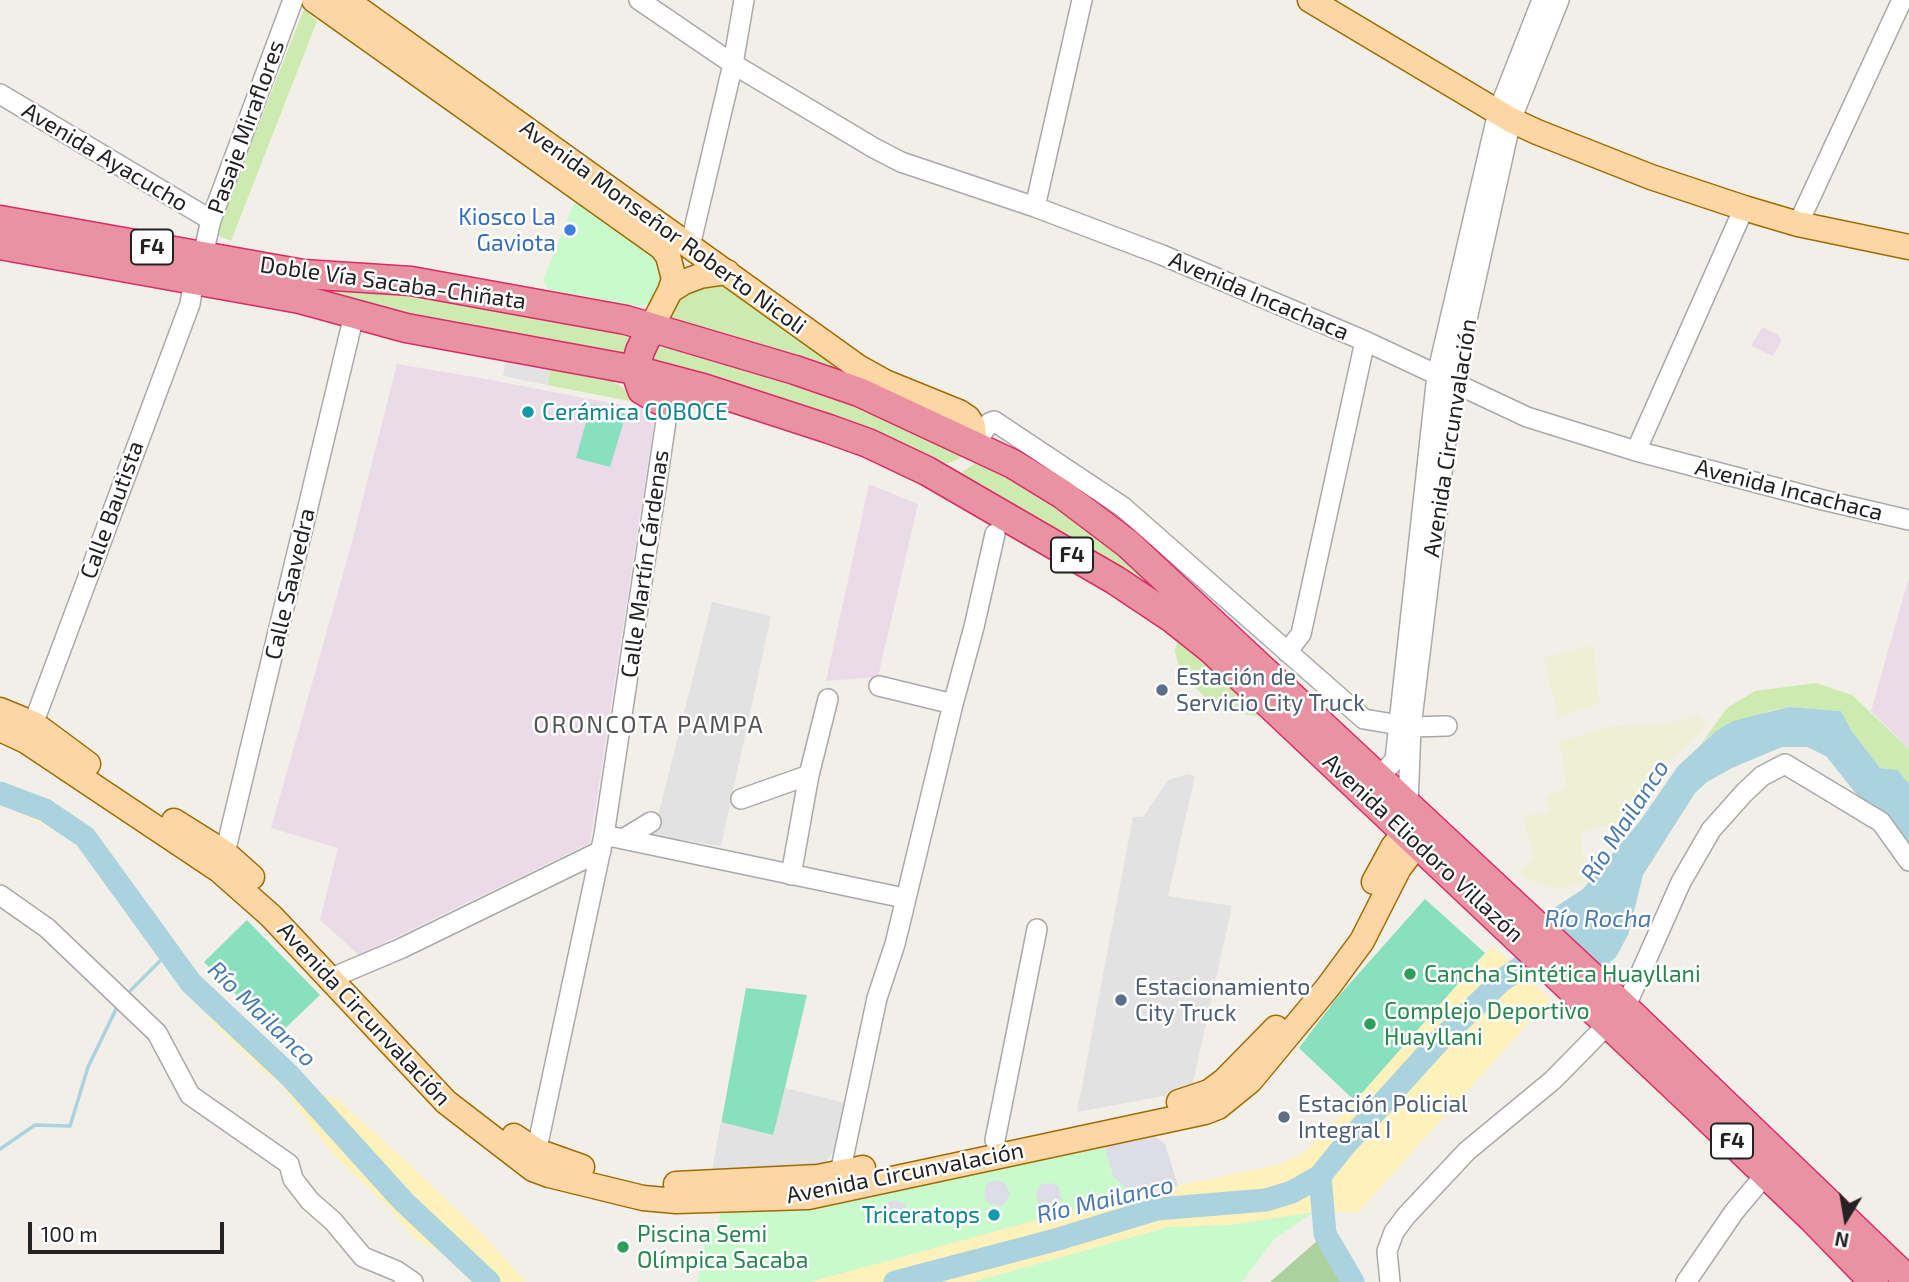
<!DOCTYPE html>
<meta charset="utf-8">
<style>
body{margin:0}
#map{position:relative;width:1909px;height:1282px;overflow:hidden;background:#f2efe9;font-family:"Exo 2",sans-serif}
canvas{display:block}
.north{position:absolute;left:1811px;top:1184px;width:70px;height:70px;-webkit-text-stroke:5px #fff;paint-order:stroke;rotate:191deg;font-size:19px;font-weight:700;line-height:28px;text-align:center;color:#222}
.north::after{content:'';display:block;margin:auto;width:24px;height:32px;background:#222;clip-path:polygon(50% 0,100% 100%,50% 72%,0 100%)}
.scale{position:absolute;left:28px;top:1222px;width:196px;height:32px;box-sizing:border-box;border:4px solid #222;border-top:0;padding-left:9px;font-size:21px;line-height:24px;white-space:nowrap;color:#222;-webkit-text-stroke:5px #fff;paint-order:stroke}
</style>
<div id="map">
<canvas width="1909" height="1282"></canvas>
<div class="north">N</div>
<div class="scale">100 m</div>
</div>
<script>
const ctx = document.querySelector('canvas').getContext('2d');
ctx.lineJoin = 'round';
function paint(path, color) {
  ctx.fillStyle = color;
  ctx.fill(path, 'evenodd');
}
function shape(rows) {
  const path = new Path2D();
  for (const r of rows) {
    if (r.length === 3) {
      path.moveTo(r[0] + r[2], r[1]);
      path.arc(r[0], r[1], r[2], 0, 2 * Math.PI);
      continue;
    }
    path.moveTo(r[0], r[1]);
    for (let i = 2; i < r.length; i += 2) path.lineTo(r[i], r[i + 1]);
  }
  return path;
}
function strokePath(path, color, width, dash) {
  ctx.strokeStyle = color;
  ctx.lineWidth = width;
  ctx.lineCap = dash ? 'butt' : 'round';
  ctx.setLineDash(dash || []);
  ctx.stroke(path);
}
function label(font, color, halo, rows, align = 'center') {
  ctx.font = font + ' "Exo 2",sans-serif';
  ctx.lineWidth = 5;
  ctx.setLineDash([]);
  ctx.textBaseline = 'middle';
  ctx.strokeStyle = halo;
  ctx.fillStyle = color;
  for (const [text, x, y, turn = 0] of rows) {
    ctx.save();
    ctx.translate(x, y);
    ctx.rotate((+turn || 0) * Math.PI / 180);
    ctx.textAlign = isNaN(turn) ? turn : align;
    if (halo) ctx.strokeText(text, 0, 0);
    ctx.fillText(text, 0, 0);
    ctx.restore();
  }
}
paint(shape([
 [1762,327,1777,334,1782,340,1773,356,1751,346],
 [397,364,486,379,647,410,654,423,590,843,359,955,320,920,338,848,271,828,349,553],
 [869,484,918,504,878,677,826,681],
 [1909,577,1909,749,1871,711]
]), '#ebdbe8');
paint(shape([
 [1593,645,1600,702,1558,718,1544,658],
 [1697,716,1708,724,1672,759,1649,794,1621,822,1581,832,1583,856,1592,866,1590,881,1557,889,1528,879,1519,871,1534,858,1523,816,1549,812,1546,795,1567,789,1559,742,1612,726,1662,724]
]), '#eef0d5');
paint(shape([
 [304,9,317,21,231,241,219,236,220,223],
 [725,281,875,388,664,321,678,295],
 [300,289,413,290,640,331,629,360,509,338],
 [664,345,791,376,965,448,959,459,949,463,938,463,642,364,653,347],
 [550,369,612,381,622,387,640,403,547,385],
 [979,456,1074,513,1225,643,1118,565,954,477,973,465],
 [1178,636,1271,718,1230,712,1215,706,1192,685,1179,667,1175,651],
 [1816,683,1852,695,1909,749,1909,784,1898,770,1880,768,1851,730,1841,711,1789,707,1770,711,1716,731,1701,744,1727,708,1755,691]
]), '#cdebb0');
paint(shape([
 [1325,1234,1353,1282,1270,1282]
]), '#add19e');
paint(shape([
 [0,783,46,802,74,820,98,843,203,983,320,1093,338,1100,410,1165,481,1233,526,1282,475,1282,449,1257,416,1239,383,1202,336,1157,295,1105,281,1083,268,1076,212,1022,76,843,46,825,0,804],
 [1492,946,1550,999,1358,1212,1314,1212,1230,1225,1168,1227,973,1282,810,1282,1103,1202,1281,1164,1303,1153,1355,1101]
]), '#fff1ba');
paint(shape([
 [575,200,655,259,661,270,661,280,659,289,651,302,640,306,629,305,549,290,543,281],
 [1155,1137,1165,1144,1178,1186,1103,1202,810,1282,697,1282,707,1228,717,1229,722,1207,816,1207],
 [1314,1212,1274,1239,1242,1282,973,1282,1168,1227,1230,1225]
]), '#c8facc');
paint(shape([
 [591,404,626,414,610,467,576,458],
 [1425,899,1485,953,1355,1101,1299,1048,1336,999],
 [247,920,320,995,277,1036,204,962],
 [746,988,807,995,765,1172,712,1173]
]), '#88e0be');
paint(shape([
 [506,361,550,369,547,385,503,376],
 [712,602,771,616,721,846,653,836],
 [1189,774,1195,776,1168,896,1232,906,1191,1091,1077,1112,1133,817,1143,817,1168,780],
 [785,1088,845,1103,834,1151,820,1170,712,1173,721,1122,773,1135]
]), '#e2e2e2');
paint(shape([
 [1155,1137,1165,1144,1178,1186,1134,1195,1113,1176,1105,1147],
 [995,1180,1004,1182,1010,1193,1007,1201,1000,1206,988,1203,984,1196,987,1183],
 [1051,1183,1059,1187,1062,1199,1058,1206,1046,1209,1036,1200,1037,1191,1042,1184],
 [895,1212,12]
]), '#dddde8');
paint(shape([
 [1789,707,1841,711,1851,730,1880,768,1898,770,1909,784,1909,849,1861,800,1826,756,1807,747,1782,747,1732,768,1707,782,1695,793,1643,875,1628,935,1616,957,1602,969,1545,914,1583,889,1640,821,1678,766,1716,731,1733,721]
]), '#aad3df');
strokePath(shape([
 [127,994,169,952],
 [0,1149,35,1125,70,1126,88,1067,118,1005]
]), '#aad3df', 3.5);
strokePath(shape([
 [0,793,45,810,85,837,191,983,290,1076,403,1201,489,1282],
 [1320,1176,1325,1234,1353,1282],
 [895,1282,1055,1240,1157,1209,1266,1200,1292,1192,1320,1176,1345,1145,1438,1042,1501,981,1550,947]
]), '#aad3df', 23);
const minor = shape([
 [639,0,733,64,874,148,901,162,1035,207,1162,255,1365,341,1527,417,1636,451,1823,500,1909,520],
 [0,94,211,220],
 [1035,207,1082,0],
 [1798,224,1902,0],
 [690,246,733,64,744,0],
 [203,255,211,220,293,0],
 [975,445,989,423,994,421,1123,507,1364,719,1411,727,1447,726],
 [1636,451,1744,208],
 [1287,652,1301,634,1365,341],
 [879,686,953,704],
 [29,735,190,304,194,279],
 [1379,777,1395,760,1437,375,1498,112,1542,0],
 [741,799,809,775],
 [1408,805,1411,727,1453,383,1511,120,1559,0],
 [604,835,904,898],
 [623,839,651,822],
 [225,853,354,315],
 [791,875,809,775,828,699],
 [0,895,47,928,157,1033,190,1095,289,1164,293,1179,310,1201,333,1221,363,1257,397,1271,413,1282],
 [329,979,402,948,601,851],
 [1625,1008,1681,882,1711,830,1744,793,1762,776,1785,764,1881,822,1909,861],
 [995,1140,1037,929],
 [534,1162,604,835,669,401],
 [842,1185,840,1173,877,998,895,944,953,704,974,627,995,534],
 [1390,1282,1387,1251,1394,1232,1406,1216,1467,1151,1553,1080,1609,1023],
 [1686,1282,1734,1212,1765,1175]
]);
const major = shape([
 [314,0,661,247,668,256,674,279,670,291,651,328],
 [346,0,858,367,885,382,959,412,968,418,973,426,975,445],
 [1310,0,1511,120,1537,132,1651,177,1744,208,1798,224,1909,247],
 [670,291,684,282,700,276,727,272],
 [0,710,34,724,88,764],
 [0,729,26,741,219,870,271,916,446,1102,533,1169,549,1175,643,1198,676,1201,808,1197,1205,1112,1218,1107,1250,1081,1328,987,1362,941,1399,868,1418,843],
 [174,821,225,853,252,877],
 [1374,882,1393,847,1405,832],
 [1179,1102,1209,1092,1225,1080,1276,1028],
 [514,1136,537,1151,582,1167],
 [676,1184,818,1177,863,1168]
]);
const highway = shape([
 [0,220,303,274,411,281,626,320,795,370,859,392,1013,464,1062,494,1128,544,1625,1008,1909,1281],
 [0,245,300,299,406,328,635,370,703,388,829,429,868,443,927,471,1115,580,1172,618,1211,649,1689,1100,1813,1219,1874,1282],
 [651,328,640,351,635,370,642,390,659,400,669,401,703,388]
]);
strokePath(minor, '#a9a9a9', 22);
strokePath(major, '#a06b00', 27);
strokePath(highway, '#dc2a67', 31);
strokePath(minor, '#fff', 19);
strokePath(major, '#fcd6a4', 24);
strokePath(highway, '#e892a2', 28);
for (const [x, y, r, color] of [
 [570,230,7,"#3f7fe0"],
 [528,412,7,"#0f9aa8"],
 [1162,690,7,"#5c6f8a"],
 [1410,974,7,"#2e9e5b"],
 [1121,1000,7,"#5c6f8a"],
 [1370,1024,7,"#2e9e5b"],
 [1284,1117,7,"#5c6f8a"],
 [994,1215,7,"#0f9aa8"],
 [623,1247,7,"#2e9e5b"]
]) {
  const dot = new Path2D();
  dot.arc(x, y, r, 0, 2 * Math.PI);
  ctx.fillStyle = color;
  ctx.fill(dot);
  strokePath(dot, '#fff', 2.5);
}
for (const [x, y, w] of [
 [152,247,42],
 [1072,555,42],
 [1732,1141,42]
]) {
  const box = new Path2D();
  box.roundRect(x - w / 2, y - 17.5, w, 35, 5);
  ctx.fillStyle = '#fff';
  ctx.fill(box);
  strokePath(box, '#222', 2);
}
label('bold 21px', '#222', null, [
 ["F4",152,247],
 ["F4",1072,555],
 ["F4",1732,1141]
]);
label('23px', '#222', '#fff', [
 ["Pasaje Miraflores",246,127,-70],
 ["Avenida Ayacucho",105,157,31],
 ["Avenida Monseñor Roberto Nicoli",663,227,36],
 ["Doble Vía Sacaba-Chiñata",393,283,8],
 ["Avenida Incachaca",1259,296,23],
 ["Avenida Circunvalación",1450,438,-81],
 ["Avenida Incachaca",1789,490,14],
 ["Calle Bautista",112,510,-70],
 ["Calle Martín Cárdenas",645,564,-82],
 ["Calle Saavedra",290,584,-77],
 ["Avenida Eliodoro Villazón",1423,848,43],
 ["Avenida Circunvalación",364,1014,47],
 ["Avenida Circunvalación",905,1173,-11]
]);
label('23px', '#366cbe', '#fff', [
 ["Kiosco La",556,217],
 ["Gaviota",556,243]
], 'right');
label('23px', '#0d838f', '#fff', [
 ["Cerámica COBOCE",542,412],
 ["Triceratops",980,1215,"right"]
], 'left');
label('23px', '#4e5e75', '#fff', [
 ["Estación de",1176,677],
 ["Servicio City Truck",1176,703],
 ["Estacionamiento",1135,987],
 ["City Truck",1135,1013],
 ["Estación Policial",1298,1104],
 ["Integral I",1298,1130]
], 'left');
label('23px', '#27864d', '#fff', [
 ["Cancha Sintética Huayllani",1424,974],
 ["Complejo Deportivo",1384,1011],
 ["Huayllani",1384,1037],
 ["Piscina Semi",637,1234],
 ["Olímpica Sacaba",637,1260]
], 'left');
ctx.letterSpacing = '2px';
label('24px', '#555', '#fff', [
 ["ORONCOTA PAMPA",649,725]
]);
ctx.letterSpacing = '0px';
label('italic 24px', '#4a7aab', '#fff', [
 ["Río Mailanco",1625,821,-57],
 ["Río Rocha",1598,919],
 ["Río Mailanco",262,1014,44],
 ["Río Mailanco",1105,1200,-13]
]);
</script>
